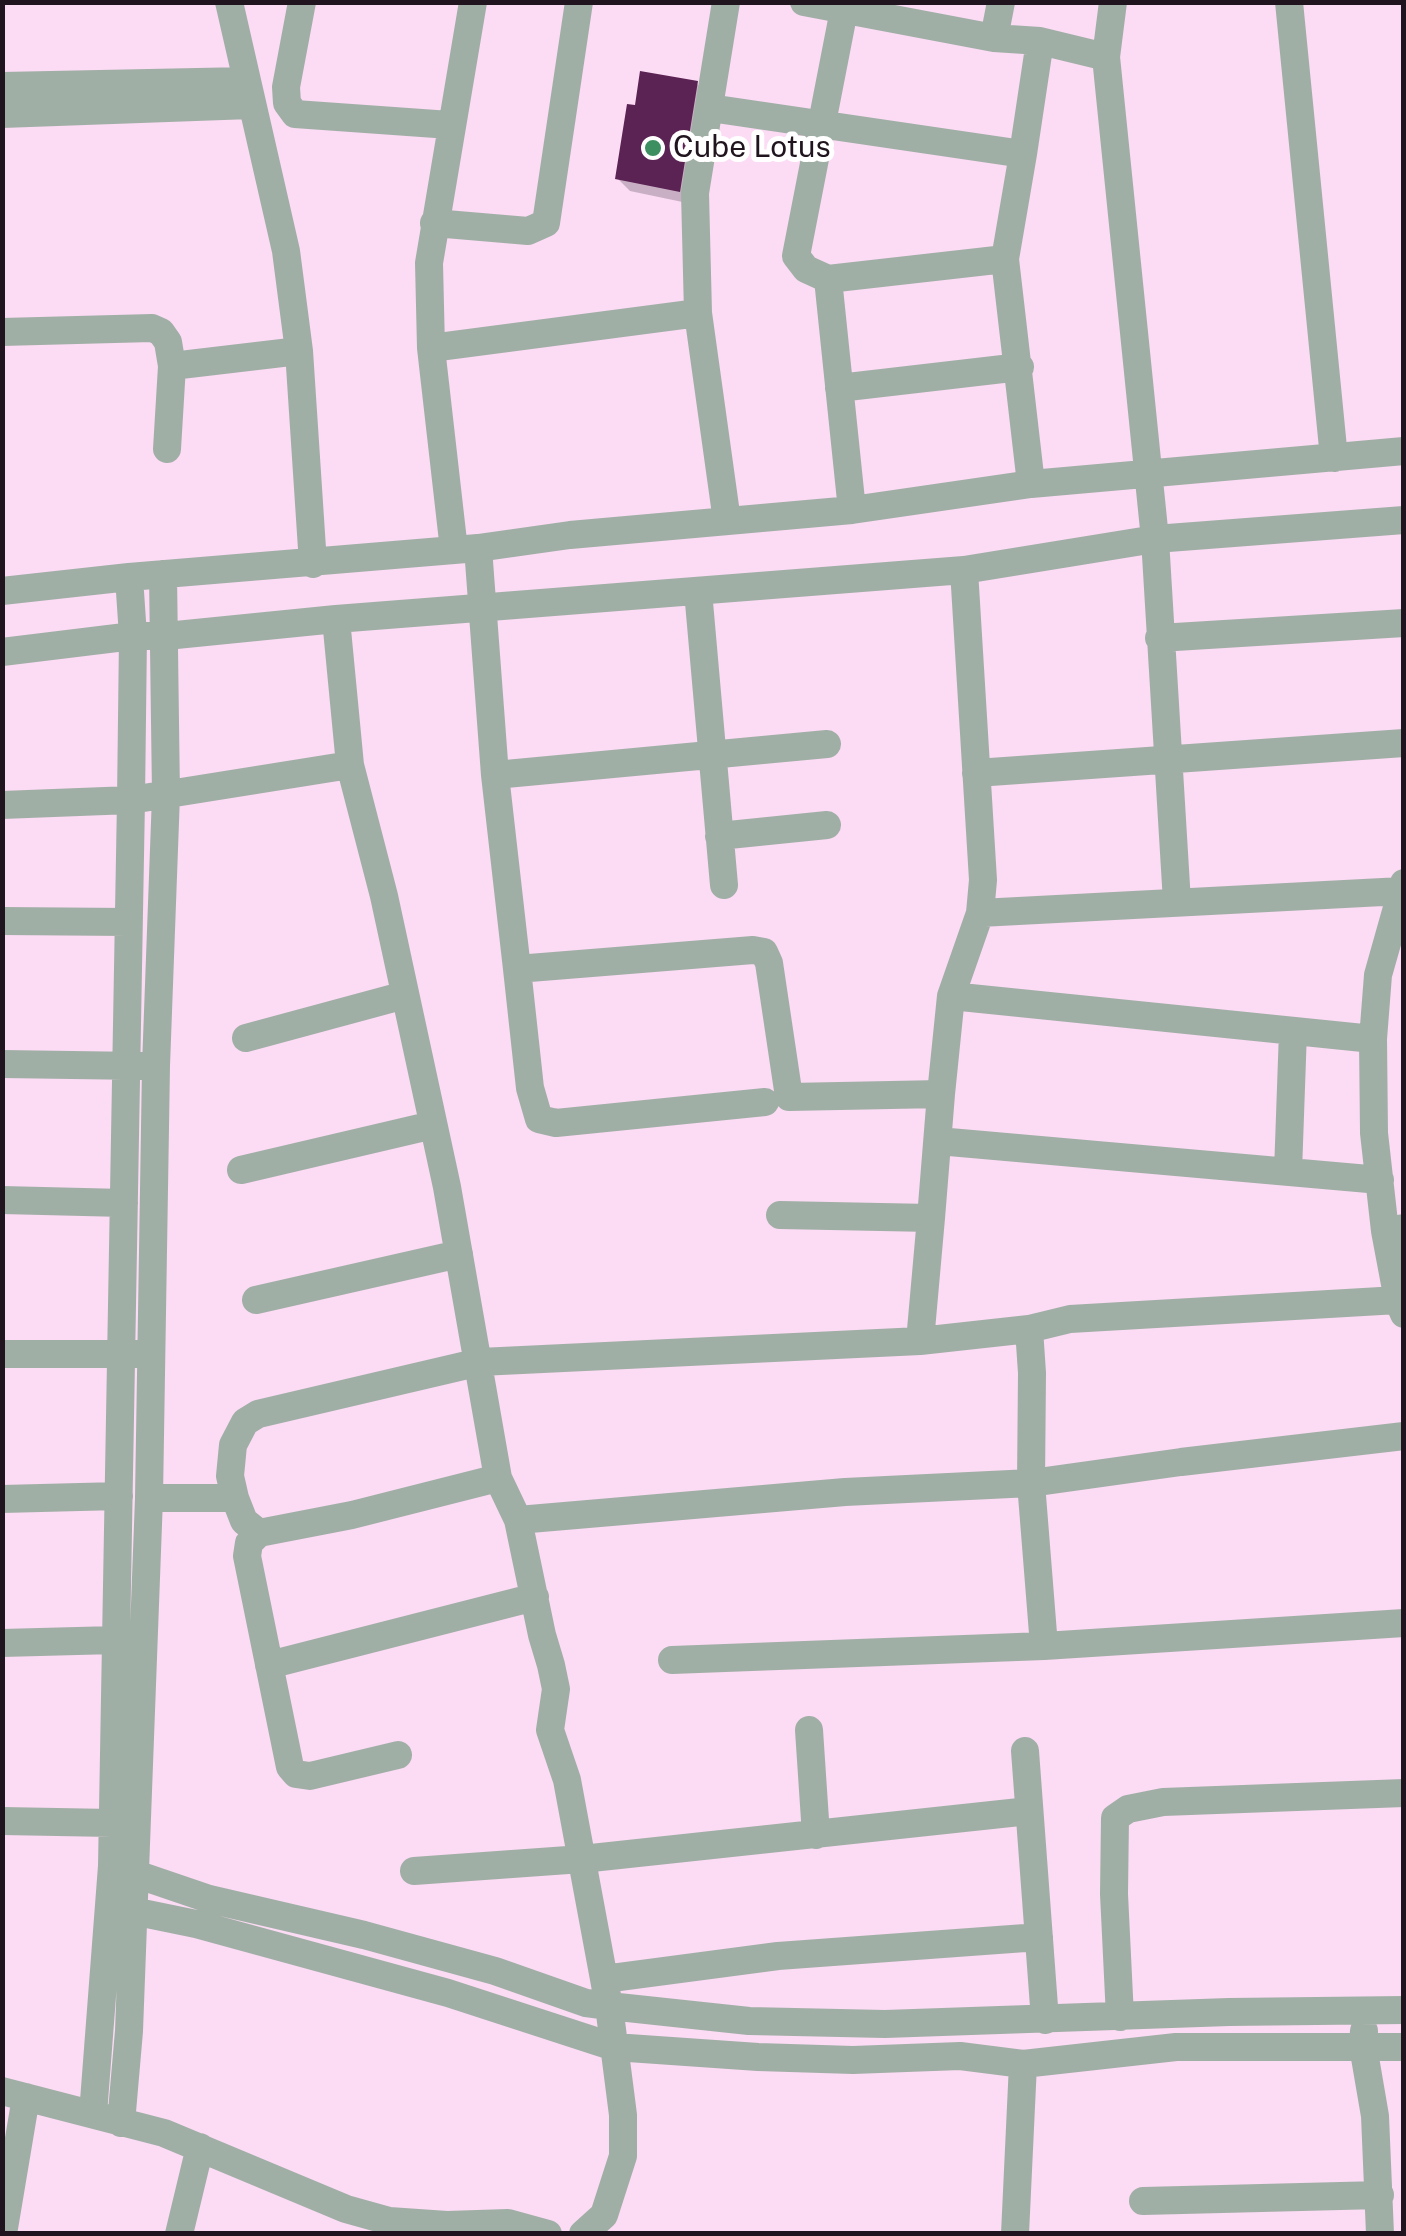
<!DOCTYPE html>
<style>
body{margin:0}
#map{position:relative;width:1406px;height:2236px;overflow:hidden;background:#fcdbf5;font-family:"Public Sans",sans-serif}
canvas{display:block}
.frame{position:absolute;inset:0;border:5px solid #20141e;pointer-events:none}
</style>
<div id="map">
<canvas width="1406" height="2236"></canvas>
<div class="frame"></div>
</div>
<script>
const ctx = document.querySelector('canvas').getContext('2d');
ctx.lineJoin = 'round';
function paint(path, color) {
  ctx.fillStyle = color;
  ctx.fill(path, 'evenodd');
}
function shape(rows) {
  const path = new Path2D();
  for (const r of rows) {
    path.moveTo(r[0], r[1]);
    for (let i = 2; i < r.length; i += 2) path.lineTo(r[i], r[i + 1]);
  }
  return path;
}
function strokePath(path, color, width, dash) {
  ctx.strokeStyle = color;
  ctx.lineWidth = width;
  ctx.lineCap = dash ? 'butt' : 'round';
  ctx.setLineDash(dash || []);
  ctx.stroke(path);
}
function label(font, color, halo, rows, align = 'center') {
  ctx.font = font + ' "Public Sans",sans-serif';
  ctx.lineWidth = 10;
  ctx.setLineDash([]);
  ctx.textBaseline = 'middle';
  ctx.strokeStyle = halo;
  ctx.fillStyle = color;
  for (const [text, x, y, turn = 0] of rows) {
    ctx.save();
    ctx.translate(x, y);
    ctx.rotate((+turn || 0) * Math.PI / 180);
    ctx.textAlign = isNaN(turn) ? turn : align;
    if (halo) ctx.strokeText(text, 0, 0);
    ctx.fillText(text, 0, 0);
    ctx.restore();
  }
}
paint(shape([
 [697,84,705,92,692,204,630,191,617,178,645,110]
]), '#0003');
paint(shape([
 [640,71,698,81,680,192,615,179,627,104,635,105]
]), '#5b2353');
strokePath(shape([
 [229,2,286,251,299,351],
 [302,2,286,87,287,103,295,114,450,125],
 [726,2,695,193,698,313,727,521],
 [804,2,994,38,1040,41,1106,57],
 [1113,2,1106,57,1155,539,1177,902],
 [1289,2,1334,458],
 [844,10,796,256,806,269,828,279,852,510],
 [994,38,1001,2],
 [2,86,246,81],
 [710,108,1023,154,1040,41],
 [2,114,251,105],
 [1023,154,1005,259,1031,484],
 [434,223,528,231,546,223,579,2],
 [828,279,1005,259],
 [2,332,152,328,161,332,168,342,172,366,167,449],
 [431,348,698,313],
 [172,366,299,351,313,564],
 [839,388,1020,367],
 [478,548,495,775,517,969,753,950,764,952,769,963,789,1097,941,1094,931,1218,780,1215],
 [454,550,431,348,429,263,473,2],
 [2,591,129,577,478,548,570,535,852,510,1031,484,1404,451],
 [698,591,724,885],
 [1159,638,1404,623],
 [2,652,133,636,166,636,336,619],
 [976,773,1404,743],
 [495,775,827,744],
 [2,805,131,800,350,765],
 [719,836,827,825],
 [1404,883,1378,975,1373,1039,1374,1133,1385,1231,1404,1228],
 [1402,891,980,913,983,880,964,570,1155,539,1404,520],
 [2,921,128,922],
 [517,969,530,1088,539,1119,556,1123,765,1102],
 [951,996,980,913],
 [246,1038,405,995],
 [2,1064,141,1066],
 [941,1094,951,996,1373,1039],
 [938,1141,1380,1180],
 [241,1170,433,1125],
 [1288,1172,1293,1031],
 [2,1200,124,1203],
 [1385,1231,1398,1300],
 [256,1300,459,1254],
 [1029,1329,1032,1373,1031,1483,1044,1646,1404,1623],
 [920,1341,931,1218],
 [2,1354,136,1354],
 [149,1498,235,1498,230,1476,233,1445,245,1422,258,1414,480,1362,920,1341,1029,1329,1070,1319,1398,1300,1404,1314],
 [235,1498,244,1521,259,1533,352,1515,498,1478],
 [2,1499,119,1496],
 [518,1520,845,1492,1031,1483,1181,1462,1404,1436],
 [259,1533,249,1543,247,1556,290,1767,296,1774,310,1776,398,1755],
 [2,1643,115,1640],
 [672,1660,1044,1646],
 [269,1665,535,1597],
 [809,1730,816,1835],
 [1025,1751,1045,2020],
 [2,1821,112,1823],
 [118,1868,209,1899,364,1935,495,1971,586,2003,609,2006,749,2021,885,2024,1229,2012,1404,2010],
 [414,1871,582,1859,1029,1811],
 [118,1908,196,1924,448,1993,614,2047,758,2057,853,2060,960,2056,1023,2064,1176,2047,1404,2047],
 [604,1979,778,1956,1039,1937],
 [1120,2017,1114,1894,1115,1818,1128,1809,1163,1802,1404,1793],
 [1364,2031,1363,2046,1375,2116,1380,2234],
 [2,2091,164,2133,346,2209,389,2221,447,2225,508,2223,548,2234],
 [93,2114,112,1866,131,800,133,636,129,577],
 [121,2123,129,2031,149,1498,156,1066,166,795,163,574],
 [1143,2201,1380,2195],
 [3,2234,26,2097],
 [179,2234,200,2147],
 [583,2234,604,2215,623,2156,623,2115,609,2006,567,1780,550,1730,556,1689,551,1665,542,1635,518,1520,498,1478,447,1187,384,896,350,765,336,619,964,570],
 [1015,2234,1023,2064]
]), '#a0afa5', 28);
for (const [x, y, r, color] of [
 [653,148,10,"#3d8f61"]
]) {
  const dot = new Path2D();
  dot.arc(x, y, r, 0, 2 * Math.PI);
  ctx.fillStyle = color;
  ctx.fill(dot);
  strokePath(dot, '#fff', 4);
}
label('30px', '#20141e', '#fff', [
 ["Cube Lotus",673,148]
], 'left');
</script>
